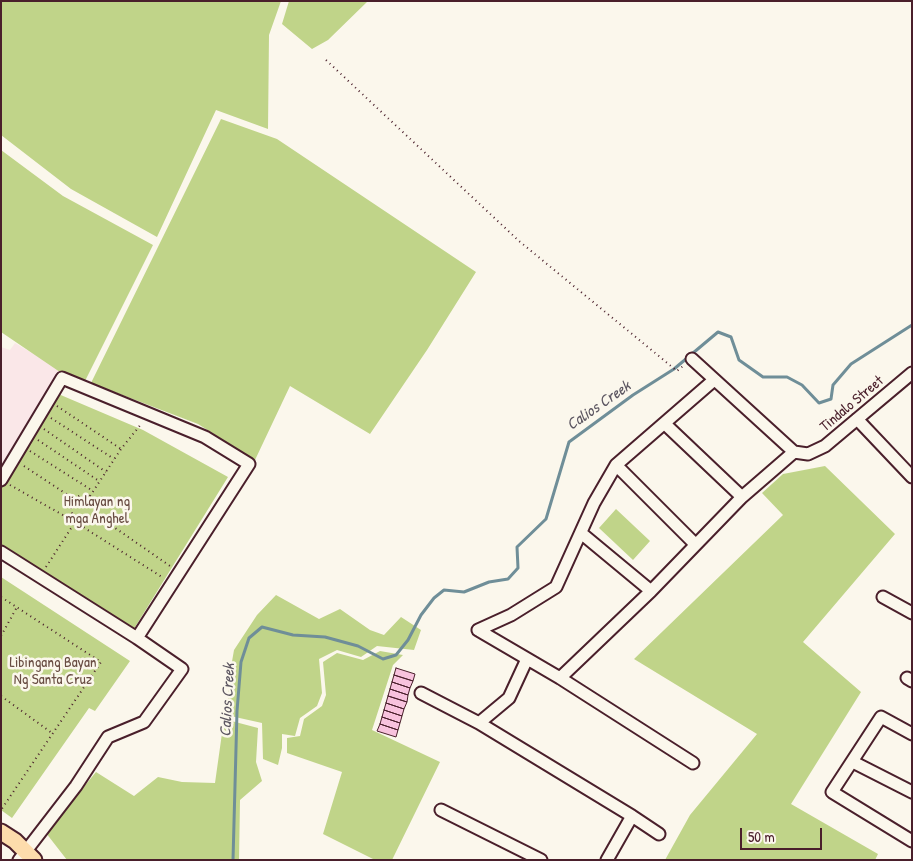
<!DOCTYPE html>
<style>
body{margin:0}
#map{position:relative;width:913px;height:861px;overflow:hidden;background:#fbf7ec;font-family:"Patrick Hand",sans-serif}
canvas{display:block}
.frame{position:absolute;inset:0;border:2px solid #4a1f2b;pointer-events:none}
.scale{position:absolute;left:740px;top:828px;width:82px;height:22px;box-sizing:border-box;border:2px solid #4a1f2b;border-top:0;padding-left:6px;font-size:15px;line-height:18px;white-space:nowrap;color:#4a1f2b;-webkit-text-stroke:4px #fbf7ec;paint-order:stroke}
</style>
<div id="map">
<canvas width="913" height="861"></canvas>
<div class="frame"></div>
<div class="scale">50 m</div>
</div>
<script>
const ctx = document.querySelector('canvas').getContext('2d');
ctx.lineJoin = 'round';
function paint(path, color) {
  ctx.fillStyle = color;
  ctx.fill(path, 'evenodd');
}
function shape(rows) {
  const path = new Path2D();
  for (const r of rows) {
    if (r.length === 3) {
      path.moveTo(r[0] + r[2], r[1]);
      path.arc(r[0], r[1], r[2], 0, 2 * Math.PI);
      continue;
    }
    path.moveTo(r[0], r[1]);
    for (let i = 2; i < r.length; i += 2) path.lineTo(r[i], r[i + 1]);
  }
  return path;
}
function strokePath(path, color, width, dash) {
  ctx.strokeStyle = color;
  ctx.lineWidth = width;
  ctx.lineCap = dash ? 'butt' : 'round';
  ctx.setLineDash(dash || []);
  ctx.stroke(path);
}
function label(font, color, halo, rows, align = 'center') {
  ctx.font = font + ' "Patrick Hand",sans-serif';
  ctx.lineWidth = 5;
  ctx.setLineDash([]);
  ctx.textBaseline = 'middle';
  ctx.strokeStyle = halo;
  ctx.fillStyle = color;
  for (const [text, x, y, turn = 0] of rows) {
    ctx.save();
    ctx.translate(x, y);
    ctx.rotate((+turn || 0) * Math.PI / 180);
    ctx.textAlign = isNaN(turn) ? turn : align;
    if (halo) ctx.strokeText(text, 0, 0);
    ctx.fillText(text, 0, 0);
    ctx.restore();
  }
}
paint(shape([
 [15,343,64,372,1,476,1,347,10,350]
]), '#fae7e8');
paint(shape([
 [1,1,281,1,269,35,268,129,216,110,157,237,71,189,1,135],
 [289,1,368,1,328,40,312,49,282,24],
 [221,119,277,139,476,272,427,350,370,434,290,386,255,460,198,424,91,383],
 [1,150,63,196,153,245,82,387,1,332],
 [56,393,143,430,228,477,127,640,1,558,1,488],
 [825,466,895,534,803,642,861,692,791,804,878,854,875,860,665,860,690,815,757,734,634,659,783,515,762,493,783,474],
 [616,509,650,541,633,560,599,528],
 [1,577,130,661,95,711,89,708,12,818,1,810],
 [276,595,319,619,340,609,370,630,384,635,401,617,421,630,414,650,377,646,361,657,337,650,319,659,322,693,317,706,300,718,295,736,282,734,282,748,278,765,263,759,262,723,226,715,230,673,234,650,257,615],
 [380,651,403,655,393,665,372,730,440,762,392,860,375,860,323,834,342,772,287,753,287,738,300,736,304,719,322,706,326,695,323,662,337,653,363,660],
 [224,719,258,728,256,762,262,781,240,800,239,860,67,860,46,833,96,772,134,796,158,777,182,782,215,783]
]), '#c0d489');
strokePath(shape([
 [233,860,237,711,241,662,249,638,262,627,293,635,325,637,358,646,383,659,396,655,408,640,421,615,434,598,444,590,464,592,489,582,508,579,518,568,517,547,546,519,569,442,633,395,674,369,718,332,731,337,739,360,763,377,787,377,802,385,819,403,831,399,833,385,851,364,912,325]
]), '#6f8e98', 3);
const building = shape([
 [396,668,415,674,413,681,394,675,396,668],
 [394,675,413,681,410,688,392,682,394,675],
 [392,682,410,688,408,695,390,689,392,682],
 [390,689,408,695,407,702,388,696,390,689],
 [388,696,407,702,404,709,386,703,388,696],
 [386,703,404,709,402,716,384,710,386,703],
 [384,710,402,716,400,723,382,717,384,710],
 [382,717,400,723,398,730,380,724,382,717],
 [380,724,398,730,396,737,377,731,380,724]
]);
paint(building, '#f8c2dd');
strokePath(building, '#4a1f2b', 1);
const minor = shape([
 [692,359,794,452,808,454,825,446,912,373],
 [857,419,912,477],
 [665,424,742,497],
 [616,465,695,544],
 [1,480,62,378,205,437,249,464,137,638,1,552],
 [581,533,651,591],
 [883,597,912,613],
 [478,630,511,615,556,587,594,503,616,465,714,380],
 [478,630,560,678,693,763],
 [560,678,651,591,742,497,794,452],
 [907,678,912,681],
 [421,693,479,723,632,816,659,834],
 [479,723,509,698,527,659],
 [912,734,881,717,832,792,912,841],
 [853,762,912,792],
 [441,810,541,860],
 [19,860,76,786,108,737,144,722,182,669,137,638],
 [607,860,632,816]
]);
const major = shape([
 [1,832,15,841,34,860]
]);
strokePath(minor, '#4a1f2b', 15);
strokePath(major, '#4a1f2b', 19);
strokePath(shape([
 [326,60,519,241,677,371,683,366],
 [57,406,121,449],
 [51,418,114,459],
 [44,429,106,472],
 [38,440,99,481],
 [30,451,93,491],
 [24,466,74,499],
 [10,485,75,522,162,577],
 [84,508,13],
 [90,496,121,449,142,423],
 [95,514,170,566],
 [46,567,77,519],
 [1,597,101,662,1,810],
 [1,636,17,607],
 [1,696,52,733]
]), '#4a1f2b', 2, [1, 4]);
strokePath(minor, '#fbf7ec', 11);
strokePath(major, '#fddcac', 15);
label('15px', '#4a1f2b', '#fbf7ec', [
 ["Tindalo Street",852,404,-40]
]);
label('15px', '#684c42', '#fbf7ec', [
 ["Himlayan ng",97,502],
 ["mga Anghel",97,519],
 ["Libingang Bayan",53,663],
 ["Ng Santa Cruz",53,680]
]);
label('italic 16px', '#5c5661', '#fbf7ec', [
 ["Calios Creek",599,406,-35],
 ["Calios Creek",228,700,-87]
]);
</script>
